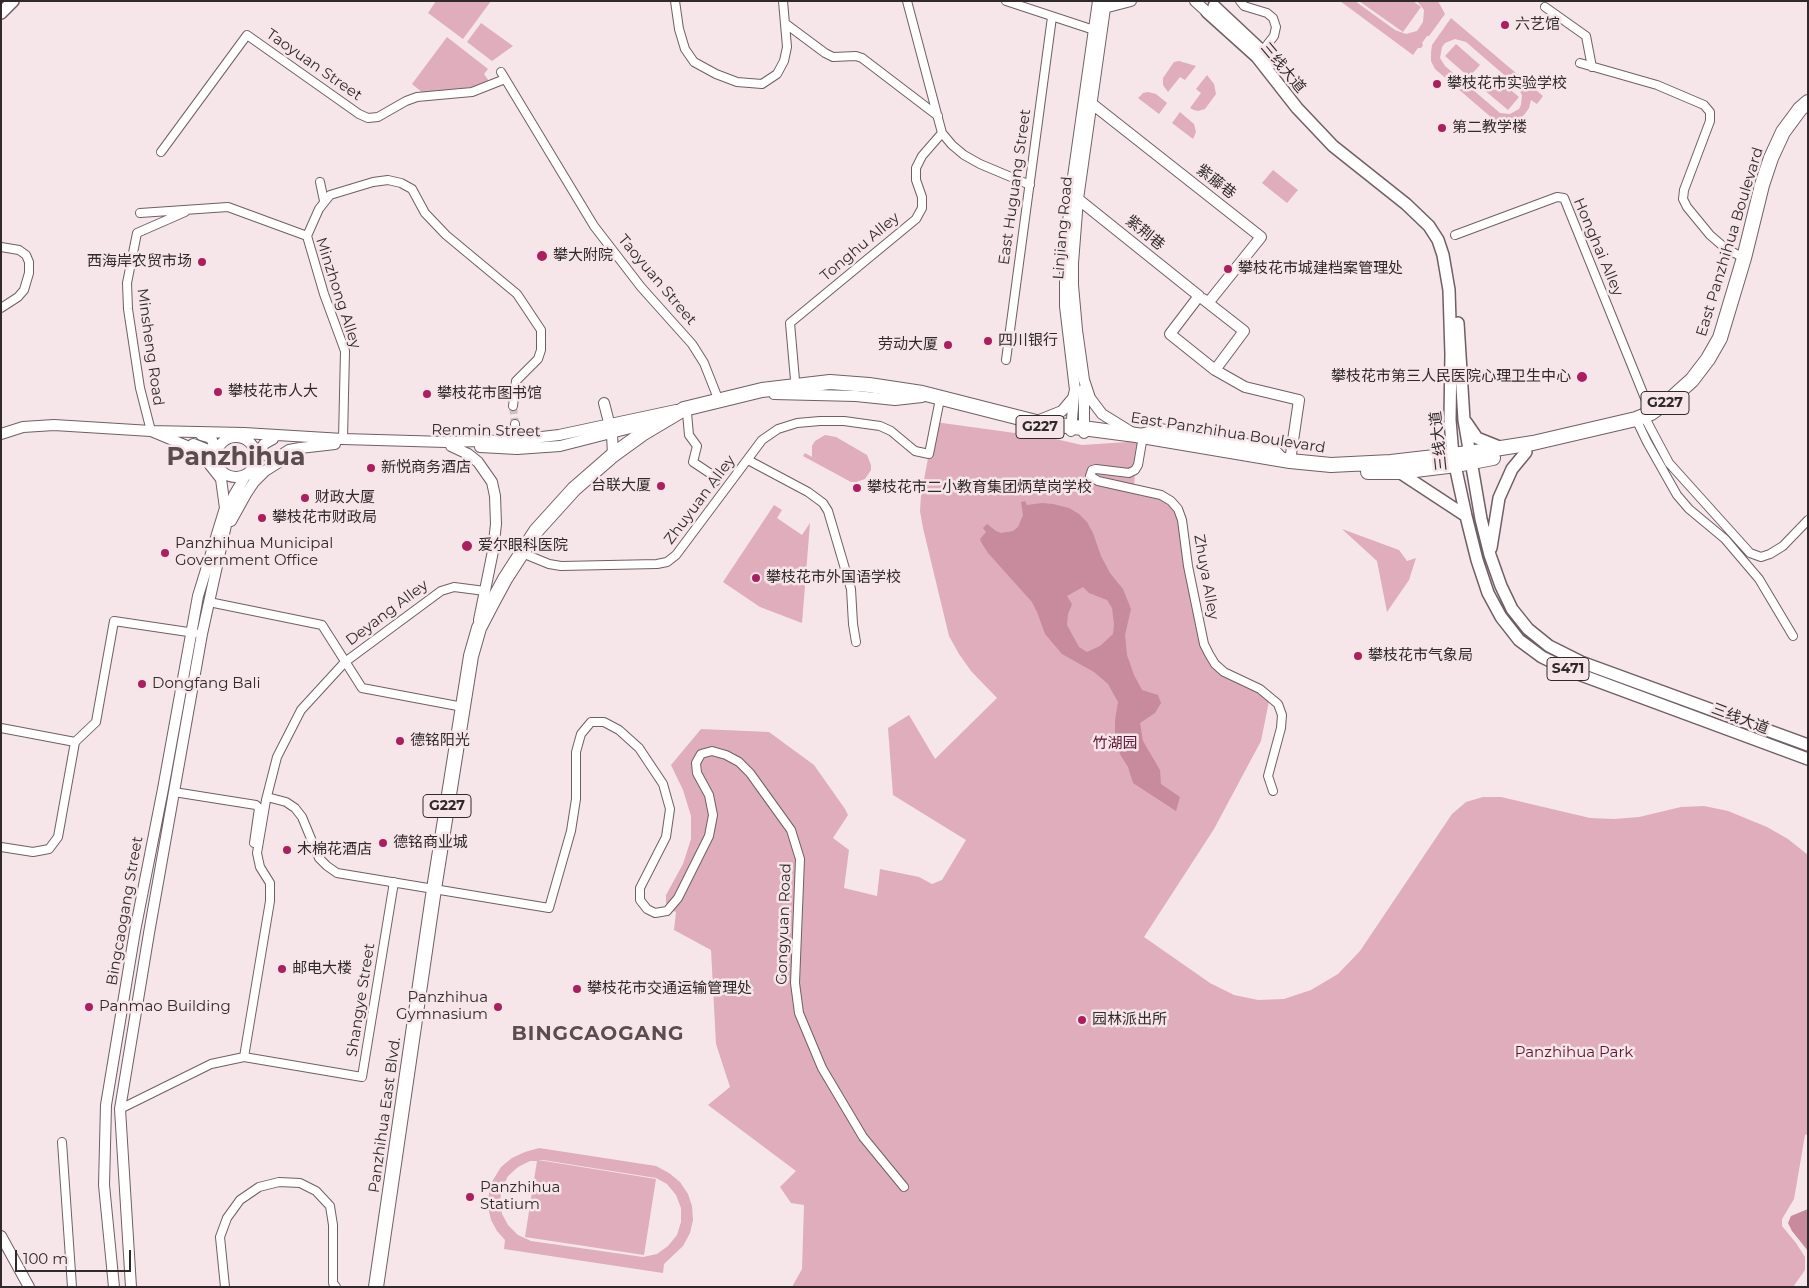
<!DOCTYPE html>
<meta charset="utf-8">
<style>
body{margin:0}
#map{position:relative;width:1809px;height:1288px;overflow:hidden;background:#f6e5e9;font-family:Montserrat,sans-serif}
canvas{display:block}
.frame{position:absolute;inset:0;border:2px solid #302a2c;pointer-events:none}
.scale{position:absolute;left:15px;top:1250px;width:116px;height:22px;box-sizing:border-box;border:2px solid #302a2c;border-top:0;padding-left:6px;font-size:15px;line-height:18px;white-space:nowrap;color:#302a2c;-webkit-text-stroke:4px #f6e5e9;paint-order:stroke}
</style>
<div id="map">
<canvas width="1809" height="1288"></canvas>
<div class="frame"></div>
<div class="scale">100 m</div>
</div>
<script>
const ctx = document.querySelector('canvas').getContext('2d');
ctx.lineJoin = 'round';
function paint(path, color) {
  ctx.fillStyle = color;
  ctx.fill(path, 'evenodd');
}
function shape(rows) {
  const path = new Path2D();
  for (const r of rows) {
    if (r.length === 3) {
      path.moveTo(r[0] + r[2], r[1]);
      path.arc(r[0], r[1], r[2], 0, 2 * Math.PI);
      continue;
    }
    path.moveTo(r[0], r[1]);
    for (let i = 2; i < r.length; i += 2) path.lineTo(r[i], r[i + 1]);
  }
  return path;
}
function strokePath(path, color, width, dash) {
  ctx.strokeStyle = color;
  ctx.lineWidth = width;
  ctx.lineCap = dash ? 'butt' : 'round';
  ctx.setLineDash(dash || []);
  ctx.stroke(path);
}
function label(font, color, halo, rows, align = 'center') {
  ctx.font = font + ' Montserrat,"Noto Sans SC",sans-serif';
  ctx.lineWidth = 5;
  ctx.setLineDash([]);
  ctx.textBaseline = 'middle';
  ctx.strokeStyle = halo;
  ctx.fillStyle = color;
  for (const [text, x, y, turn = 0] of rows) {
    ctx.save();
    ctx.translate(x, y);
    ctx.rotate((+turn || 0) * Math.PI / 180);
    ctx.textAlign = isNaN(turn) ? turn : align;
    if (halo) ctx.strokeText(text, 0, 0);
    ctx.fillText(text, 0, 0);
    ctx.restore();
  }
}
paint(shape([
 [436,1,491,1,463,39,428,13],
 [1340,1,1355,1,1395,30,1406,34,1417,31,1423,22,1424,10,1417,1,1438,1,1445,14,1429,36,1427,36,1422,43,1423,45,1421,48,1418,48,1413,55],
 [1359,1,1413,1,1421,7,1403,32],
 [1451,18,1543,96,1537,104,1531,100,1529,108,1524,115,1517,120,1509,123,1500,122,1492,118,1435,69,1431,61,1431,53,1432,45],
 [1455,39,1466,42,1517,86,1522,95,1521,105,1519,109,1510,114,1500,113,1445,66,1440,58,1442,47,1445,43],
 [481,23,513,46,492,61,467,42],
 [447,37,488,69,484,74,489,81,472,87,423,93,412,84],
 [1456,44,1480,65,1469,77,1445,56],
 [1179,61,1196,66,1185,80,1180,77,1168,92,1163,85,1163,78,1174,62],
 [1207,75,1214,84,1216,94,1205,109,1198,111,1194,110,1190,108,1201,93,1196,89],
 [1494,76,1519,97,1508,110,1483,89],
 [1148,92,1156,94,1167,103,1159,114,1138,98,1143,93],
 [1180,112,1194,124,1196,132,1193,139,1172,123],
 [1273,170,1298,190,1287,203,1262,183],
 [935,422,1051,438,1082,445,1143,441,1135,470,1134,489,1161,495,1178,509,1204,644,1215,664,1270,696,1261,741,1214,829,1144,937,1210,983,1234,995,1258,1000,1284,999,1311,990,1338,974,1360,951,1452,814,1466,802,1483,797,1501,797,1590,818,1614,819,1639,817,1681,807,1704,806,1728,811,1767,827,1788,839,1808,855,1808,1134,1805,1135,1794,1199,1782,1219,1782,1226,1796,1243,1805,1257,1805,1270,1793,1287,792,1287,802,1269,804,1205,791,1203,780,1187,796,1171,708,1105,730,1087,716,1044,711,950,674,930,676,912,669,909,666,903,666,895,683,864,691,839,691,816,683,790,671,765,701,729,769,732,814,765,845,809,848,815,833,838,849,850,844,888,877,896,880,869,919,877,932,884,942,880,966,840,893,795,888,728,909,715,935,759,997,698,971,671,959,654,949,636,923,528,920,511,921,495],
 [825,435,836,437,867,455,871,465,871,470,865,479,856,482,851,482,803,456,805,453,812,457,812,446,815,441],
 [774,505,782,510,777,518,802,535,810,523,802,623,760,607,723,582],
 [1342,529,1399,550,1407,561,1416,558,1409,580,1387,612,1377,561],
 [539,1148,656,1166,669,1173,680,1182,688,1194,692,1206,693,1220,690,1233,683,1246,664,1264,663,1273,504,1249,505,1240,497,1231,491,1220,488,1207,489,1193,493,1180,501,1167,512,1158,525,1152],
 [538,1160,543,1160,656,1178,667,1184,676,1195,681,1208,681,1222,677,1235,668,1246,657,1254,643,1257,531,1241,518,1235,508,1225,502,1214,500,1201,502,1188,508,1176,518,1167,530,1161,537,1161,525,1237,644,1255,656,1179]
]), '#dfadbc');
paint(shape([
 [1025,501,1027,505,1042,503,1053,504,1069,508,1079,514,1087,522,1093,533,1101,556,1110,573,1123,589,1131,609,1125,635,1127,655,1134,675,1142,690,1158,695,1161,703,1155,713,1140,723,1143,741,1160,770,1161,784,1180,797,1176,811,1133,783,1128,767,1121,756,1115,741,1115,720,1118,702,1108,684,1094,672,1062,654,1045,634,1037,612,1032,602,988,553,981,542,980,539,986,532,983,528,987,524,996,531,1001,533,1013,531,1018,527,1023,515,1021,502],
 [1083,587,1089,593,1107,600,1112,608,1114,624,1113,634,1100,646,1087,652,1079,647,1067,625,1068,614,1072,604,1067,596],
 [1808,1209,1808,1251,1792,1231,1788,1223,1791,1216]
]), '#c88b9e');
strokePath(shape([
 [513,406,515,424]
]), '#cec0c3', 8, [8, 4]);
const street = shape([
 [675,1,679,29,685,49,694,62,716,74,737,82,762,84,777,74,784,61,787,47,783,1],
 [907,1,942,133,952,145,964,155,980,164,1030,185],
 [1006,1,1097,31],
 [1240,1,1244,6,1267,13,1273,18,1276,27,1274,36,1260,54],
 [1545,7,1586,36,1592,67],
 [786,24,825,53,833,57,856,56,862,58,938,116],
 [1580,63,1657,85,1704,105,1710,112,1710,121,1684,190,1683,199,1687,207,1710,235,1725,248,1744,258],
 [501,72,594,226,641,287,692,344,704,363,719,401],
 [161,152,247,35,359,114,368,118,378,117,406,101,417,97,472,92,505,79],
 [320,182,324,201],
 [140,213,228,207,307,236,324,294,345,351,343,439],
 [1455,235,1557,197,1564,198,1651,413],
 [307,236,319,209,330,195,373,182,388,180,401,183,412,189,425,213,446,235,517,294,541,330,541,350,538,359,516,381,513,406],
 [1,247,19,250,26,255,29,262,29,273,24,290,18,297,1,308],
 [1006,360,1052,17],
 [795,380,790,323,916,219,922,208,922,197,916,180,916,168,922,156,942,133],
 [687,413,689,435,697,446,693,462,717,478,716,481],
 [1644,416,1669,463,1750,553,1761,557,1770,554,1783,546,1808,520],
 [1636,419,1647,442,1677,495,1689,509,1725,539,1759,579,1793,636],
 [515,424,516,440],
 [151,431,140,388,128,309,127,283,137,233,185,212],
 [1143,436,1138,465,1135,470,1129,473,1096,469,1092,470,1090,476,1098,481,1161,495,1171,501,1178,509,1182,520,1188,566,1204,644,1209,654,1215,664,1224,672,1260,689,1278,704,1282,715,1281,728,1268,776,1273,791],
 [748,460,808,492,823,503,828,511,851,589,853,624,856,642],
 [527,555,549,564,561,566,657,564,667,562,676,555,762,440,778,429,797,423,820,421,844,421,880,426,891,431,915,451,929,454,940,399],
 [209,602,322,625,362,688,463,707],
 [1,728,75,742],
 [174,792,256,805,259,808,254,843],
 [267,797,286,802,295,808,302,817,319,858,327,866,337,873,549,908,571,831,576,799,576,752,581,734,591,722,604,722,619,730,639,748,663,784,670,809,666,837,640,888,640,900,647,909,655,913,667,911,678,898,709,836,713,815,709,795,697,773,696,763,701,754,712,751,726,755,739,762,750,773,791,830,800,859,795,983,799,1013,822,1068,863,1137,904,1187],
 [1,847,33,852,49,849,58,837,75,742,96,722,114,621,195,633],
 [244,1057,270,901,270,883,260,867,257,853,266,800,277,757,301,710,345,662,441,591,454,587,485,591],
 [120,1109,211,1064,244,1057,362,1077,394,882],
 [62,1142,72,1287],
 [225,1287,220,1237,227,1218,240,1200,259,1187,279,1182,300,1183,316,1191,330,1206,333,1225,333,1283,336,1287]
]);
const secondary = shape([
 [1106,1,1078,199,1073,263,1073,285,1077,330,1084,380,1090,398,1102,414,1136,435,1160,429,1274,449,1284,460],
 [1195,1,1207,12],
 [1100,9,1131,1],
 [1087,103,1091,103,1261,237,1208,303],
 [1073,199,1078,199,1199,296,1170,334,1215,370,1245,387,1299,400,1290,461],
 [1203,299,1244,331,1215,370],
 [774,394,856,396,895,400,922,397],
 [604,403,612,434,613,455,610,460],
 [1037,421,1062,411,1073,398,1075,390,1065,306,1065,263,1070,198,1098,1],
 [1071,431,1074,396],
 [1084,433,1084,389],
 [1,434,23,427,54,425,151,431,244,433,343,439,446,442,516,440,559,435,676,410],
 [236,457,20],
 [273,439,264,444,261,450,263,454,275,459,289,450,300,448,335,444],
 [193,444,208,450,212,448,214,445,211,438,201,435],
 [451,446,468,454,478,462,492,482,495,496,496,524,493,551,479,620],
 [480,447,517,449,560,446,654,422],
 [231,521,246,494,254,482,265,471,284,459],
 [1,1236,29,1287],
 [114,1287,104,1185,106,1105,135,931,163,789,198,596,225,508,221,479,206,460,187,446,151,431],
 [131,1287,120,1109,149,933,202,634,228,516,234,495,246,475,265,471]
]);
const primary = shape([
 [1214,6,1262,51,1272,63],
 [1207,12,1257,57,1297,108,1333,146,1406,204,1429,226,1438,240,1443,255,1449,290,1451,354,1450,420,1453,456,1466,516,1477,560,1488,593,1501,617,1519,640,1542,657,1573,672,1808,759],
 [1,13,13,1],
 [1458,323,1464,420,1481,519,1490,555,1501,586,1512,609,1528,629,1549,646,1581,662,1808,745],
 [1466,422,1477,438,1502,448],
 [1399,472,1466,516],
 [1491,548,1499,498,1512,469,1526,452]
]);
const highway = shape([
 [1368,472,1399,472,1456,465,1493,458],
 [376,1287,434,889,471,656,479,628,492,603,505,579,536,531,574,489,613,455,642,434,684,409,762,390,830,382,869,385,922,393,1036,422,1136,435,1290,461,1331,465,1391,462,1469,453,1533,443,1636,419,1651,413,1672,398,1692,380,1708,359,1720,338,1744,258,1762,185,1771,158,1783,132,1800,109,1808,102]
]);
strokePath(street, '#6f6064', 10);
strokePath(secondary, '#6f6064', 12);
strokePath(primary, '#6f6064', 14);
strokePath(highway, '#6f6064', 16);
strokePath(street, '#fff', 8);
strokePath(secondary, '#fff', 10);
strokePath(primary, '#fff', 11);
strokePath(highway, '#fff', 14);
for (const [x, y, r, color] of [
 [1505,25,5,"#ab1f60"],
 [1437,84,5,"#ab1f60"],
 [1442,128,5,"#ab1f60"],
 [542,256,6,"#ab1f60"],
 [202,262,5,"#ab1f60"],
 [1228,269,5,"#ab1f60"],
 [988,341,5,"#ab1f60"],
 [948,345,5,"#ab1f60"],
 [1582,377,6,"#ab1f60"],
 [218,392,5,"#ab1f60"],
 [427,394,5,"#ab1f60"],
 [371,468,5,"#ab1f60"],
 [661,486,5,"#ab1f60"],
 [857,488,5,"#ab1f60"],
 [305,498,5,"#ab1f60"],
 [262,518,5,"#ab1f60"],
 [467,546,6,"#ab1f60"],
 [165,553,5,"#ab1f60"],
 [756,578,5,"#ab1f60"],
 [1358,656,5,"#ab1f60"],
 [142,684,5,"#ab1f60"],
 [400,741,5,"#ab1f60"],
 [383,843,5,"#ab1f60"],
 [287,850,5,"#ab1f60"],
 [282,969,5,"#ab1f60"],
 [577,989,5,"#ab1f60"],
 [89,1007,5,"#ab1f60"],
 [498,1007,5,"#ab1f60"],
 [1082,1020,5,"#ab1f60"],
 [470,1197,5,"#ab1f60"]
]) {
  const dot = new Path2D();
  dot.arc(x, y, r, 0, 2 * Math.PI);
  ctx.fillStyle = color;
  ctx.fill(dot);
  strokePath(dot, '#f6e5e9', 2);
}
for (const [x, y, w] of [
 [1665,403,48],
 [1040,427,48],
 [1568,669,42],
 [447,806,48]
]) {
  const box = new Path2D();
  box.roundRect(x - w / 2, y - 11.5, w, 23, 4);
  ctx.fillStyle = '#f6e5e9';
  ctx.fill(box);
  strokePath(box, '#302a2c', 1);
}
label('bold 14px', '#302a2c', null, [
 ["G227",1665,403],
 ["G227",1040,427],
 ["S471",1568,669],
 ["G227",447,806]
]);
label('15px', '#302a2c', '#f6e5e9', [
 ["六艺馆",1515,25],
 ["攀枝花市实验学校",1447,84],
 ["第二教学楼",1452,128],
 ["攀大附院",553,256],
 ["西海岸农贸市场",192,262,"right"],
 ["攀枝花市城建档案管理处",1238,269],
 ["四川银行",998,341],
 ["劳动大厦",938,345,"right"],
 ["攀枝花市第三人民医院心理卫生中心",1571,377,"right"],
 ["攀枝花市人大",228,392],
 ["攀枝花市图书馆",437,394],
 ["新悦商务酒店",381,468],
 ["台联大厦",651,486,"right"],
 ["攀枝花市二小教育集团炳草岗学校",867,488],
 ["财政大厦",315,498],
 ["攀枝花市财政局",272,518],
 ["Panzhihua Municipal",175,544],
 ["Government Office",175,561],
 ["爱尔眼科医院",478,546],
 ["攀枝花市外国语学校",766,578],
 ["攀枝花市气象局",1368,656],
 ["Dongfang Bali",152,684],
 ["德铭阳光",410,741],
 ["德铭商业城",393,843],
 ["木棉花酒店",297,850],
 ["邮电大楼",292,969],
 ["攀枝花市交通运输管理处",587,989],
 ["Panzhihua",488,998,"right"],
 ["Gymnasium",488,1015,"right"],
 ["Panmao Building",99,1007],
 ["园林派出所",1092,1020],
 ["Panzhihua",480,1188],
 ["Statium",480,1205]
], 'left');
label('15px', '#302a2c', '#f6e5e9', [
 ["Taoyuan Street",314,65,35],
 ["三线大道",1283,68,50],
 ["紫藤巷",1216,182,38],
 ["East Huguang Street",1015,187,-82],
 ["Linjiang Road",1063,228,-85],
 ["紫荆巷",1145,233,39],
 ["East Panzhihua Boulevard",1730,242,-73],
 ["Tonghu Alley",860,247,-40],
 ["Honghai Alley",1598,247,67],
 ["Taoyuan Street",657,280,50],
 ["Minzhong Alley",338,293,72],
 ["Minsheng Road",150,347,82],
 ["Renmin Street",486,431,1],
 ["East Panzhihua Boulevard",1228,433,9],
 ["三线大道",1439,441,-96],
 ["Zhuyuan Alley",700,500,-53],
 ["Zhuya Alley",1206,577,80],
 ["Deyang Alley",387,613,-37],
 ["三线大道",1740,719,21],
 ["Bingcaogang Street",125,911,-80],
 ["Gongyuan Road",784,924,-88],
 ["Shangye Street",361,1000,-81],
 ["Panzhihua East Blvd.",385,1115,-82]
]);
label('15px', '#5e1534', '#f6e5e9', [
 ["竹湖园",1115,744],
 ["Panzhihua Park",1574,1053]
]);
ctx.letterSpacing = '1px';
label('bold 20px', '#5a4c50', '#f6e5e9', [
 ["BINGCAOGANG",598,1034]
]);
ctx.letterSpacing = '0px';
label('bold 25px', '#5a4c50', '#f6e5e9', [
 ["Panzhihua",236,458]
]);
</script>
